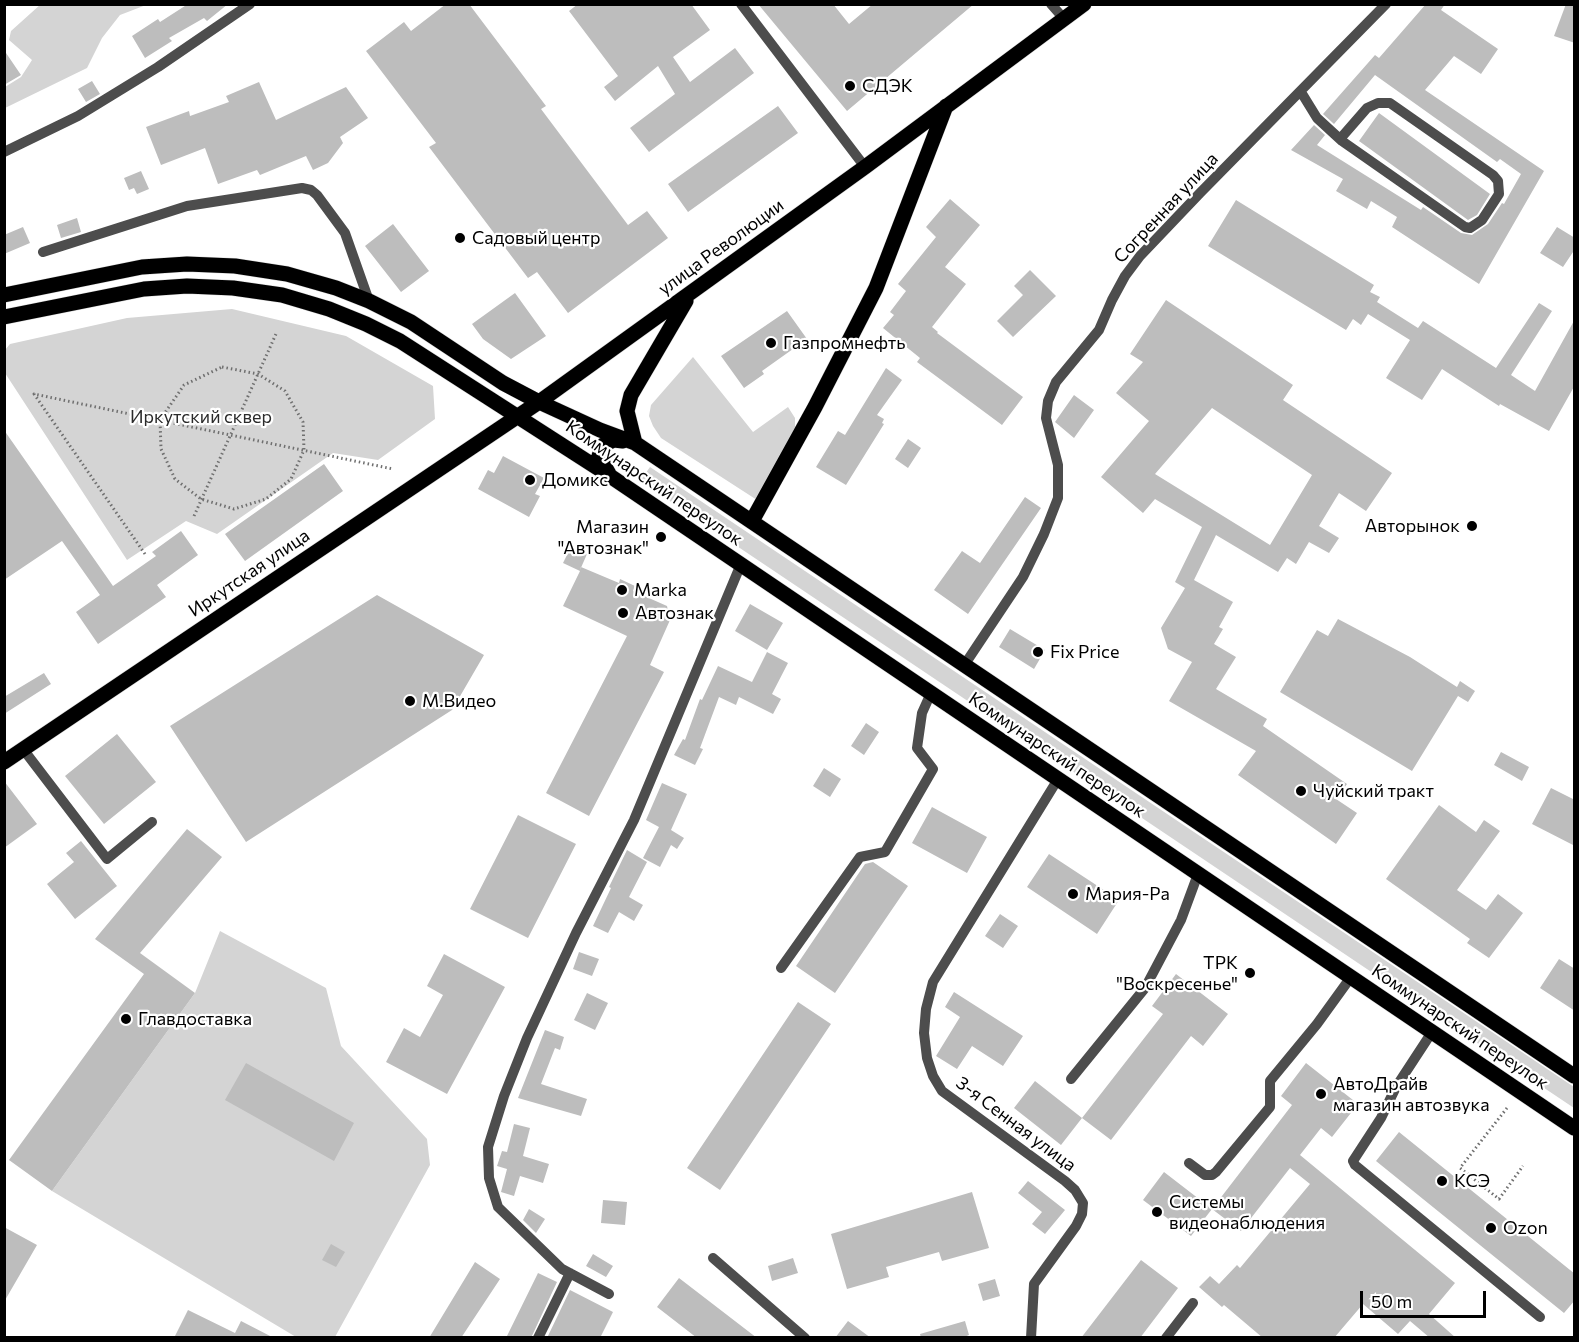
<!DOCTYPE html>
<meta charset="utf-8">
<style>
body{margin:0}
#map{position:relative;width:1579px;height:1342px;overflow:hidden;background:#fff;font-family:Commissioner,sans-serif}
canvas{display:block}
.frame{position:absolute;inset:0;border:6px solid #000;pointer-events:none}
.scale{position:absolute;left:1360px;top:1291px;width:126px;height:27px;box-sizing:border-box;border:3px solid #000;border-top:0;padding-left:8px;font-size:18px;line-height:21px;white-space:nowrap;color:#000;-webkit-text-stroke:4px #fff;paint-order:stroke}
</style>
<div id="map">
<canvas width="1579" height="1342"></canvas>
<div class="frame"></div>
<div class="scale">50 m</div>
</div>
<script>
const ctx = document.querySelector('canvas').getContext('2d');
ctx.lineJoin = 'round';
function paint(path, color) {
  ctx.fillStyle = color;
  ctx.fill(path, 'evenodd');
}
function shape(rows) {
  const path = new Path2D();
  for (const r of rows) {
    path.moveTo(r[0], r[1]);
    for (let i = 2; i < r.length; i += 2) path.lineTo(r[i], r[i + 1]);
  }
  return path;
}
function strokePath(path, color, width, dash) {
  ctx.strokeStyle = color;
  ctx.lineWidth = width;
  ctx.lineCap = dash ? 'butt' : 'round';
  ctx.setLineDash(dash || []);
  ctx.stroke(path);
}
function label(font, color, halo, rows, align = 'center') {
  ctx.font = font + ' Commissioner,sans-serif';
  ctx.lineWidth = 4.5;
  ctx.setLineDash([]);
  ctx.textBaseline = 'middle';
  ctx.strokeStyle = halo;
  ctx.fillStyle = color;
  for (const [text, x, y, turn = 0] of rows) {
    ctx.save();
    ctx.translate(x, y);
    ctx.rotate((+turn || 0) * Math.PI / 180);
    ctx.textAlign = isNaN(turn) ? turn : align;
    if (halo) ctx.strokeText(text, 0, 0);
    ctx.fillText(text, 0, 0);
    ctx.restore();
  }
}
paint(shape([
 [41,4,146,5,120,15,102,38,87,68,5,108,5,87,21,77,32,60,9,40,11,31],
 [232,309,346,336,433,386,435,419,378,460,333,453,217,534,186,521,127,560,5,373,5,350,10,344,127,318],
 [693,357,753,432,788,407,795,418,795,430,757,500,661,438,653,426,649,416,651,405],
 [650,467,1574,1087,1574,1108,640,481],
 [220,931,326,988,341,1046,427,1139,430,1165,335,1337,296,1337,52,1191,195,993]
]), '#d4d4d4');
paint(shape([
 [188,4,228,4,207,21,204,18,169,38,172,41,145,58,132,36,158,19,160,22],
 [446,4,469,4,546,106,541,109,628,225,647,211,668,238,568,313,537,272,528,278,429,147,436,143,366,51,404,22,411,31],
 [578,4,691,4,710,30,673,57,690,82,735,48,754,73,649,152,630,128,675,94,658,66,615,101,604,87,618,76,569,11],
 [758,4,833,4,849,24,873,4,974,4,847,111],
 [1426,4,1445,4,1441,10,1498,49,1481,74,1454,56,1425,90,1544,171,1479,284,1392,227,1397,217,1371,201,1367,209,1336,191,1343,179,1291,150,1314,125,1325,135,1317,145,1421,210,1423,207,1461,233,1472,235,1488,224,1502,203,1504,204,1521,174,1500,159,1497,162,1375,75,1334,124,1323,114,1375,55,1379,58],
 [1566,4,1575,4,1575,43,1554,36],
 [4,50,21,75,4,85],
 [92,81,100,94,86,102,78,89],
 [259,82,276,120,346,87,368,118,340,137,343,143,328,163,313,170,306,156,260,175,257,170,218,184,205,148,161,165,146,127,189,111,190,116,229,102,226,96],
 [778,106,798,133,688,212,668,184],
 [1379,113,1490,194,1477,215,1468,220,1359,141],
 [141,171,149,189,137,194,134,188,129,190,124,178],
 [950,199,980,225,945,267,966,284,932,327,938,332,937,333,1023,397,1002,425,917,362,920,358,883,328,894,315,890,312,906,291,898,284,936,237,926,227],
 [1236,200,1374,285,1370,292,1380,297,1377,302,1418,328,1423,321,1496,368,1539,303,1552,311,1511,375,1535,391,1575,319,1575,385,1549,431,1500,404,1499,406,1442,369,1422,400,1386,378,1410,340,1368,314,1361,325,1353,319,1346,330,1208,246],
 [77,218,81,232,61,238,57,225],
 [393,224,429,271,401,292,365,246],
 [23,227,30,243,4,254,4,235],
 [1557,227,1575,238,1575,249,1563,267,1540,253],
 [1030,270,1056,296,1013,337,997,321,1023,295,1014,286],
 [515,293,546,336,511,359,483,339,472,324],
 [1166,300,1293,385,1283,400,1392,473,1366,511,1339,493,1319,526,1339,538,1329,553,1309,542,1296,564,1287,558,1278,572,1216,535,1194,580,1233,602,1219,627,1223,629,1214,644,1236,657,1216,689,1267,719,1263,726,1347,784,1336,799,1357,813,1336,844,1238,775,1256,751,1169,701,1192,662,1168,649,1161,628,1185,588,1175,582,1202,527,1155,499,1143,513,1101,477,1149,421,1116,393,1143,362,1130,354],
 [1212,408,1312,475,1270,545,1155,474],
 [787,311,807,339,762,371,764,374,744,388,721,356],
 [886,368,902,380,877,415,884,419,882,423,884,424,846,485,816,467,838,431,845,435],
 [1074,395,1094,410,1074,438,1055,422],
 [4,430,113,586,156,556,152,552,181,531,198,555,157,585,166,597,98,644,76,612,100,595,62,541,4,580],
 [908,439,921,448,908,468,895,459],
 [503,456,544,478,535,494,540,496,529,517,478,489,488,470,494,473],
 [324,464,343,491,245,561,225,534],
 [1025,497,1041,508,968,614,934,590,962,551,980,563],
 [571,547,587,554,580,570,581,567,619,583,620,579,635,586,633,591,667,606,670,620,650,665,664,672,589,816,546,793,627,636,563,606,580,571,563,563],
 [377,595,484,655,452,710,246,842,170,726],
 [750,604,783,623,767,650,735,631],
 [1338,619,1410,657,1457,687,1460,681,1475,691,1468,702,1458,696,1412,771,1280,692,1317,630,1328,636],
 [1010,629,1045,650,1034,669,999,647],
 [767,652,788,663,772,694,781,699,773,714,739,697,736,705,719,697,700,748,703,749,695,765,674,755,683,739,685,740,700,699,702,700,718,666,752,682],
 [44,673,51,684,4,714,4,697],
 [866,723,879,732,864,755,851,746],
 [117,734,156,782,104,824,65,776],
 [1501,752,1529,767,1522,781,1494,765],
 [824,768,841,779,830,797,813,786],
 [4,781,37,824,4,848],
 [662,783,687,794,671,830,684,838,677,849,671,845,660,867,643,858,659,827,646,820],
 [1551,788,1575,800,1575,846,1532,824],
 [1439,805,1476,832,1484,820,1500,831,1457,890,1486,910,1498,894,1523,913,1489,958,1467,943,1470,939,1386,879],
 [932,807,987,837,967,873,912,843],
 [518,815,576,844,528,938,470,909],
 [187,829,222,857,140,953,195,993,52,1191,9,1160,144,974,95,939],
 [81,841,117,886,75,919,47,884,74,862,66,853],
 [627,850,647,862,629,897,643,905,634,921,619,912,608,933,593,926,611,888,609,887],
 [1049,854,1119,900,1097,934,1027,887],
 [873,862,908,886,835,993,796,966,865,864],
 [1000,914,1018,926,1003,948,985,936],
 [579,952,599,959,592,976,573,969],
 [444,954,505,987,447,1094,386,1062,404,1028,420,1037,443,995,427,986],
 [1559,959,1575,969,1575,1011,1540,988],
 [1176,974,1228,1014,1203,1046,1191,1036,1111,1140,1082,1118,1163,1014,1152,1006],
 [954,992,1023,1036,1003,1066,972,1046,957,1069,936,1056,960,1017,945,1007],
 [587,993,608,1003,595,1030,574,1020],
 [798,1002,831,1024,720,1190,687,1168],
 [545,1030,564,1037,560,1050,555,1048,541,1084,587,1099,581,1116,518,1098],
 [246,1063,354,1123,334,1161,225,1100],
 [1306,1063,1358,1104,1332,1137,1321,1128,1300,1155,1455,1283,1429,1314,1456,1338,1430,1338,1410,1321,1398,1334,1363,1304,1334,1338,1263,1338,1224,1305,1222,1307,1199,1287,1210,1276,1219,1284,1237,1265,1240,1268,1310,1184,1290,1168,1241,1231,1212,1209,1292,1105,1281,1096],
 [1035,1081,1082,1118,1061,1145,1014,1108],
 [514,1124,530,1128,523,1156,549,1164,543,1183,520,1176,514,1196,501,1192,507,1169,497,1166,502,1151,507,1152],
 [1399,1132,1575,1274,1575,1300,1564,1313,1376,1161],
 [1164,1172,1212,1209,1191,1236,1143,1200],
 [1028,1181,1065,1210,1045,1234,1032,1224,1042,1212,1018,1193],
 [972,1192,989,1248,942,1261,939,1252,886,1267,889,1277,847,1289,831,1234],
 [603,1200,627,1202,625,1225,601,1223],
 [529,1209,545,1219,536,1233,523,1220],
 [4,1227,37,1245,4,1302],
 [331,1244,345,1252,336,1267,322,1260],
 [593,1254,613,1266,606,1277,586,1266],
 [793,1258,798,1273,772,1281,768,1266],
 [1141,1260,1178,1288,1140,1338,1081,1338],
 [475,1262,500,1279,461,1338,429,1338],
 [538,1273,557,1282,531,1338,506,1338],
 [679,1278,757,1338,697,1338,657,1307],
 [995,1279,1000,1296,983,1301,978,1284],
 [570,1290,613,1312,600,1338,547,1338],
 [188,1310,235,1333,241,1321,274,1338,174,1338],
 [848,1321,871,1338,835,1338],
 [965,1321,969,1335,962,1338,921,1338,920,1334]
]), '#bdbdbd');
const major = shape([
 [4,295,142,267,187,264,235,266,287,274,336,288,369,301,411,322,503,383,539,402,600,430,635,443,1574,1076],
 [4,317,144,289,187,286,233,288,282,295,329,309,366,324,400,341,610,476,1574,1128],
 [635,443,627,411,631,395,686,301],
 [609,474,599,456,603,445,614,440,623,441],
 [752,521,815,407,876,288,946,106],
 [4,762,539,402,865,167,1084,4]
]);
strokePath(major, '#dbdbdb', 16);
strokePath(shape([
 [222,367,258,374,285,391,303,422,304,450,291,479,266,499,234,509,201,499,175,479,161,449,160,420,184,385,222,367],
 [194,516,276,334],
 [145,554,34,394,393,469],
 [1507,1108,1460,1168,1499,1199,1523,1166]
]), '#6f6f6f', 3, [1.5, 3]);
strokePath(shape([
 [741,4,865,167],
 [1051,4,1065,20],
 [1301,92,1317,118,1342,141,1465,227,1470,228,1482,220,1499,194,1498,181,1493,175,1390,103,1378,103,1367,108,1340,139],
 [4,152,78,116,158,67,250,4],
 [43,252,187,206,302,188,311,190,317,195,345,233,369,301],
 [965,664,1023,577,1044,534,1058,498,1058,465,1046,418,1048,401,1056,382,1099,330,1112,300,1125,276,1140,256,1200,193,1386,4],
 [23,749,107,859,152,822],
 [781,968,860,857,885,852,933,769,917,748,922,713,931,693],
 [1432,1032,1396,1087,1381,1118,1353,1161,1355,1165,1540,1317],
 [1071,1079,1145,988,1181,920,1198,874],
 [1189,1163,1205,1175,1212,1175,1216,1172,1270,1107,1270,1081,1317,1024,1351,977],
 [713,1258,805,1338],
 [609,1294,562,1269,498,1207,489,1178,488,1147,504,1096,527,1038,576,933,634,820,741,564],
 [538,1338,570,1273],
 [1031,1338,1034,1284,1076,1226,1082,1214,1083,1203,1075,1190,1065,1181,942,1091,933,1076,927,1058,924,1033,926,1009,933,982,1058,779],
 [1166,1338,1193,1303]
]), '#4d4d4d', 10);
strokePath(major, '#000', 15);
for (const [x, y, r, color] of [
 [850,86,6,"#000"],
 [460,238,6,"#000"],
 [771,343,6,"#000"],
 [530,480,6,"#000"],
 [1472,526,6,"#000"],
 [661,537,6,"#000"],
 [622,590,6,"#000"],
 [623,613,6,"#000"],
 [1038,652,6,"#000"],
 [410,701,6,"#000"],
 [1301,791,6,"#000"],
 [1073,894,6,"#000"],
 [1250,973,6,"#000"],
 [126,1019,6,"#000"],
 [1321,1094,6,"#000"],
 [1442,1181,6,"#000"],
 [1157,1212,6,"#000"],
 [1491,1228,6,"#000"]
]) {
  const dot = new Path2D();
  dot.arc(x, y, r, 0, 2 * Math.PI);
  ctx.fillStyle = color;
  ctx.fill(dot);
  strokePath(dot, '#fff', 2);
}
label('18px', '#000', '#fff', [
 ["СДЭК",862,86],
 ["Садовый центр",472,238],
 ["Газпромнефть",783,343],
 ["Домикс",542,480],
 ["Авторынок",1460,526,"right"],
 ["Магазин",649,527,"right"],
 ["\"Автознак\"",649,548,"right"],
 ["Marka",634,590],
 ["Автознак",635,613],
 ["Fix Price",1050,652],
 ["М.Видео",422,701],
 ["Чуйский тракт",1313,791],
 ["Мария-Ра",1085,894],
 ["ТРК",1238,963,"right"],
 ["\"Воскресенье\"",1238,984,"right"],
 ["Главдоставка",138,1019],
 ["АвтоДрайв",1333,1084],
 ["магазин автозвука",1333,1105],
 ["КСЭ",1454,1181],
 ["Системы",1169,1202],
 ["видеонаблюдения",1169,1223],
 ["Ozon",1503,1228]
], 'left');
label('18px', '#000', '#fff', [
 ["Согренная улица",1166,208,-47],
 ["улица Революции",721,247,-36],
 ["Коммунарский переулок",654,483,34],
 ["Иркутская улица",249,573,-34],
 ["Коммунарский переулок",1057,755,34],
 ["Коммунарский переулок",1460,1027,34],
 ["3-я Сенная улица",1016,1124,37]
]);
label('18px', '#2b2b2b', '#fff', [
 ["Иркутский сквер",201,417]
]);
</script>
